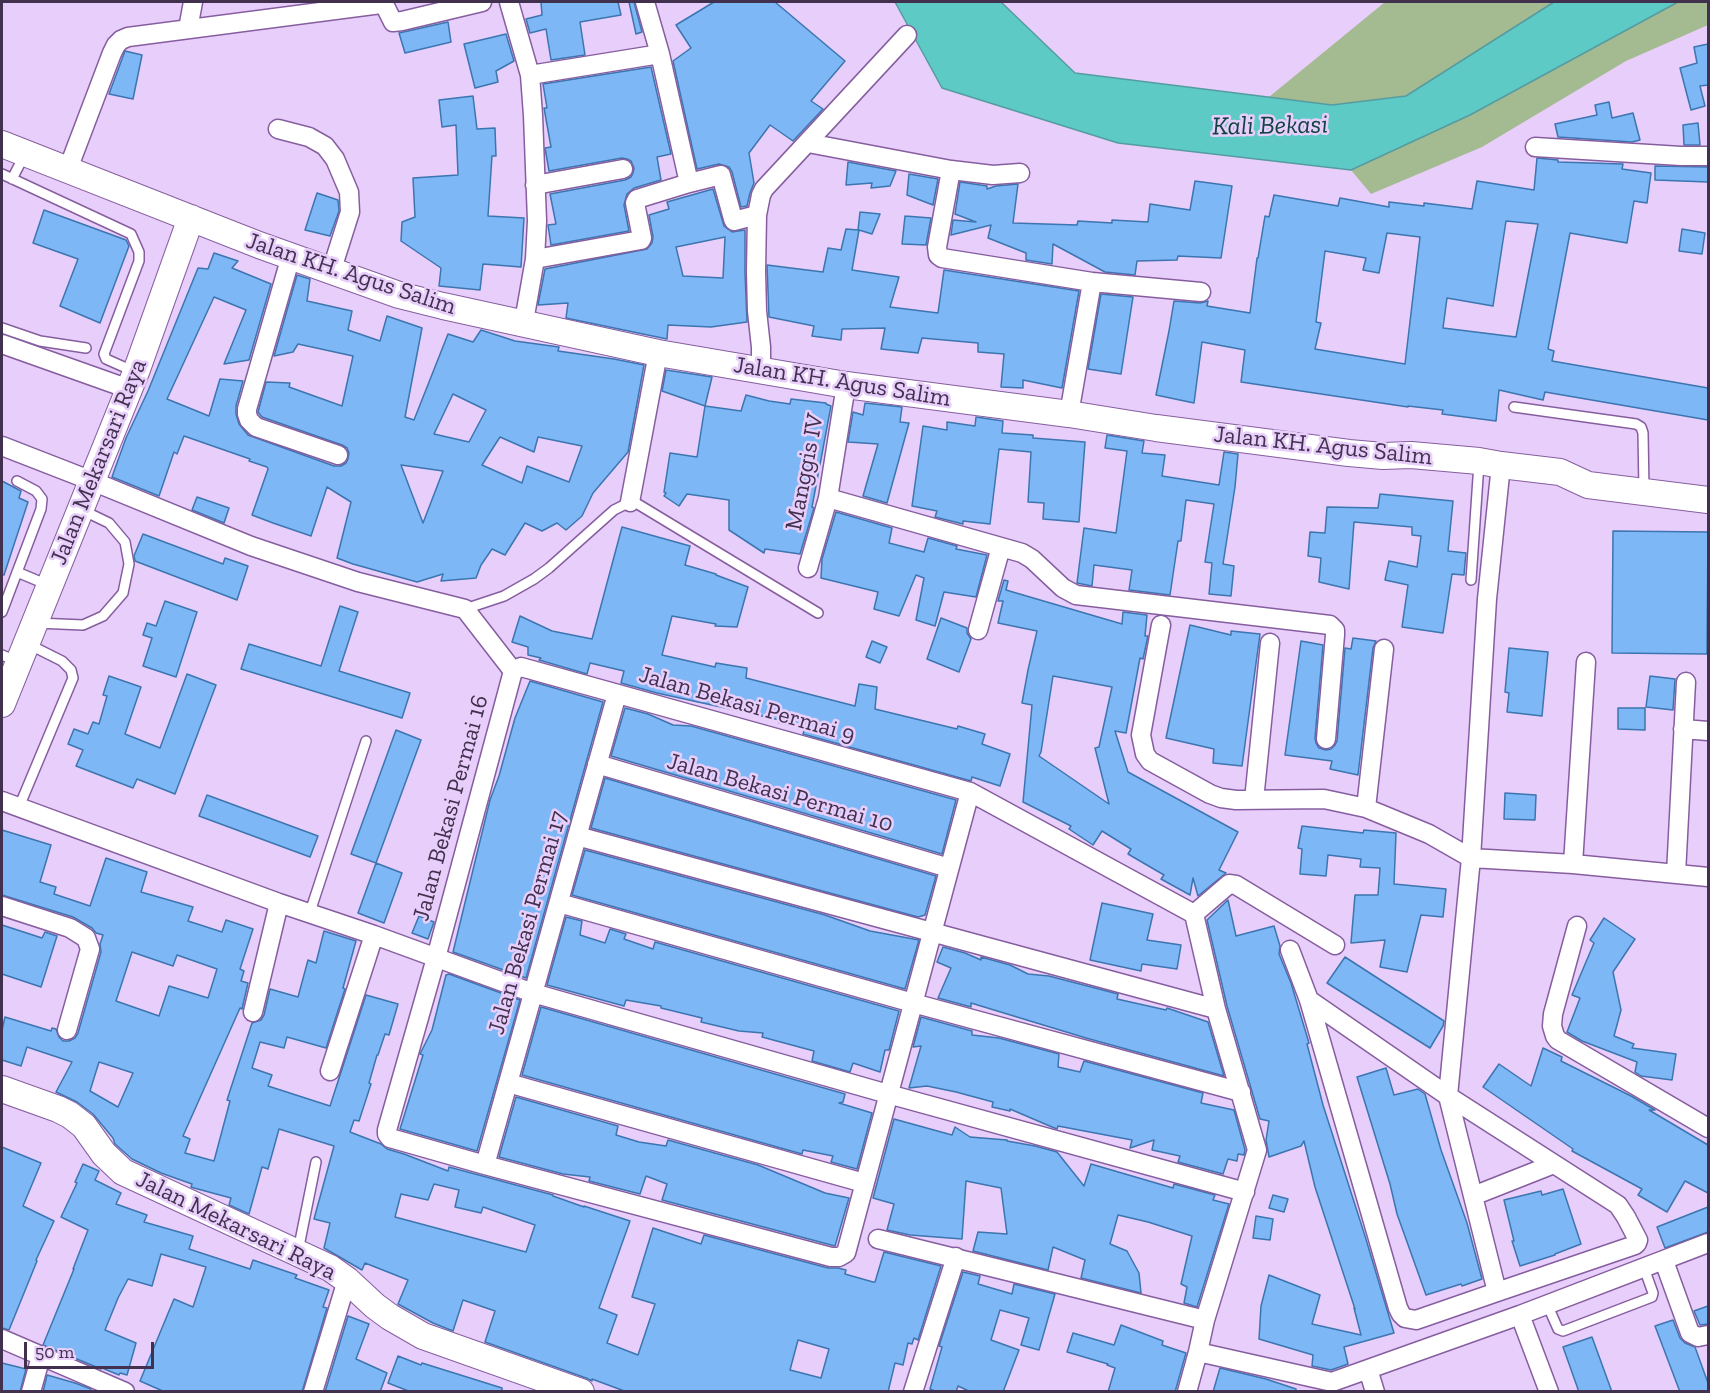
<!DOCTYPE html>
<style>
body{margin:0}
#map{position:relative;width:1710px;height:1393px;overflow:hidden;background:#e8cefa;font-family:"Zilla Slab",serif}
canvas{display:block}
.frame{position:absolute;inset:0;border:3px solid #42314e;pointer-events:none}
.scale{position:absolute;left:24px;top:1342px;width:130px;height:27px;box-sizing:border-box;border:3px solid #42314e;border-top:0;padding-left:8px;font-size:18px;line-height:21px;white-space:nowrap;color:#42314e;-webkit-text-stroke:4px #e8cefa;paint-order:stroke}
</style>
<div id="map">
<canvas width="1710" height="1393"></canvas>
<div class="frame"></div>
<div class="scale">50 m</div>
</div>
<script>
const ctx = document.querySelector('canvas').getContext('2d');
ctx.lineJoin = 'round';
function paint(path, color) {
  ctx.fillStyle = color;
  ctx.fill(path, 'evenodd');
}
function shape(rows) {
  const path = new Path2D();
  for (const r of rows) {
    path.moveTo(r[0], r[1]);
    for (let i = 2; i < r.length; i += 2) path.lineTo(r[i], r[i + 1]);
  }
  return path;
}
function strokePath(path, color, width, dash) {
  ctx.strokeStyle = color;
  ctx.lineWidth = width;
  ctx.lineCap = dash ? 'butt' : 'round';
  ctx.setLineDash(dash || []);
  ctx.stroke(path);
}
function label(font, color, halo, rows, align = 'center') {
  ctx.font = font + ' "Zilla Slab",serif';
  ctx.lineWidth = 5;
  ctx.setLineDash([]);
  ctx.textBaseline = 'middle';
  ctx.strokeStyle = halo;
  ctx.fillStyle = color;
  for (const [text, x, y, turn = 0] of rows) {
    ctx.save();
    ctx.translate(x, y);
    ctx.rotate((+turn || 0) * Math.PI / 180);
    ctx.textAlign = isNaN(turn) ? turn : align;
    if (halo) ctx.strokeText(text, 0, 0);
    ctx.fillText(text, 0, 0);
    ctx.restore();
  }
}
paint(shape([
 [1385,2,1554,2,1406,96,1332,105,1269,97],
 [1678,2,1708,2,1708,25,1626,61,1482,147,1371,194,1351,170,1470,115]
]), '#a4ba91');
const water = shape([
 [895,2,1001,2,1075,73,1332,105,1406,96,1554,2,1678,2,1470,115,1351,170,1118,143,942,88,895,2]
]);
paint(water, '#5dcac5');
strokePath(water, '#559ca1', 1.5);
const building = shape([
 [541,2,618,2,621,15,580,22,585,55,551,60,546,29,530,33,526,19,542,15,541,2],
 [629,2,634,2,642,32,636,34,629,2],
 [714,2,775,2,845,61,811,101,823,109,793,141,770,125,749,153,754,183,750,193,747,206,741,207,732,172,729,167,719,164,697,169,673,61,691,48,676,25,714,2],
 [448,22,451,42,405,53,399,33,448,22],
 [506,34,514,61,496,71,498,82,475,88,464,44,506,34],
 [1708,44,1708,85,1700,86,1705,106,1691,110,1680,68,1697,63,1694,47,1708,44],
 [125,51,142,55,133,99,109,94,125,51],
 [651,67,671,154,657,157,661,180,634,188,627,194,624,205,629,231,551,245,548,225,556,224,550,194,625,180,631,177,633,173,634,168,631,161,627,159,622,158,549,171,545,148,551,147,544,108,547,108,543,84,651,67],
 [473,96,477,129,495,128,496,156,492,156,488,216,524,218,521,267,483,264,480,290,439,286,441,268,401,241,402,222,415,217,413,178,458,175,456,125,442,127,439,100,473,96],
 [1609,102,1612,118,1633,113,1640,140,1632,142,1558,137,1555,124,1597,115,1595,105,1609,102],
 [1698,123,1700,145,1684,145,1683,125,1698,123],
 [1537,158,1558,160,1558,162,1623,164,1622,169,1651,173,1647,203,1634,201,1627,243,1570,233,1548,349,1554,351,1552,361,1708,388,1708,420,1545,392,1543,400,1499,390,1496,421,1442,414,1443,410,1408,406,1408,407,1241,382,1245,350,1202,342,1194,403,1156,395,1169,331,1174,301,1200,303,1208,301,1207,306,1250,313,1257,258,1258,258,1265,216,1269,217,1274,195,1338,206,1340,198,1389,207,1389,202,1424,206,1424,203,1472,209,1477,181,1534,190,1537,158],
 [1506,221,1538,224,1516,337,1443,328,1447,298,1493,306,1506,221],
 [1387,233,1420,237,1405,364,1315,349,1321,323,1316,322,1325,251,1366,258,1363,270,1379,273,1387,233],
 [848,162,896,171,890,186,871,188,872,183,846,185,848,162],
 [1655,166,1708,167,1708,182,1655,180,1655,166],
 [909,174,938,179,933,205,907,195,909,174],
 [1195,181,1232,186,1221,258,1178,256,1177,260,1137,261,1135,275,1105,272,1053,244,1052,264,1026,260,1026,253,988,238,991,225,951,235,953,220,976,222,955,214,960,182,987,186,987,189,996,186,1018,184,1013,223,1077,225,1078,221,1112,223,1112,220,1148,222,1150,204,1190,210,1195,181],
 [713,189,724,226,732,232,745,230,745,272,747,322,711,327,668,325,667,339,566,318,568,303,538,305,545,269,647,249,652,243,653,237,649,215,669,209,667,202,713,189],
 [725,237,723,278,683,276,676,247,725,237],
 [317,193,338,200,339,211,330,236,305,230,317,193],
 [44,210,126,240,129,246,100,323,60,306,78,259,33,243,44,210],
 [860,212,880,214,872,234,859,230,852,270,899,277,890,307,938,313,944,270,1079,291,1062,388,1023,380,1023,388,1001,387,1004,354,978,352,978,343,922,338,918,353,881,349,885,328,842,329,841,340,812,336,814,326,769,317,767,265,823,272,828,248,841,250,846,229,858,230,860,212],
 [905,216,931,218,926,245,902,244,905,216],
 [1682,229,1705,233,1702,254,1679,251,1682,229],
 [214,253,238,261,232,268,271,284,249,360,224,364,246,310,214,297,167,399,209,416,220,379,243,381,236,406,236,414,239,424,248,435,334,466,341,466,346,463,348,459,349,453,347,448,342,445,262,417,258,412,266,382,290,383,289,387,342,406,353,356,298,344,293,352,274,356,297,275,310,279,307,301,352,311,348,330,380,341,387,316,422,328,405,417,414,420,448,334,473,342,481,330,515,341,559,347,558,351,614,359,644,365,628,452,593,493,582,516,566,530,557,523,542,531,525,523,505,555,492,549,481,565,476,578,441,581,443,574,417,582,353,564,337,558,351,502,327,487,311,536,273,523,252,515,268,469,267,467,249,461,250,459,184,436,177,454,174,452,159,496,112,477,126,438,148,391,198,268,208,269,214,253],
 [453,394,486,410,469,442,434,434,453,394],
 [500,437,534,452,538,437,582,446,569,482,527,466,522,483,482,465,500,437],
 [401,465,443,471,423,523,401,465],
 [1101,294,1133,297,1121,374,1088,369,1101,294],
 [666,370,712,377,705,406,662,391,666,370],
 [746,395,769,401,790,404,791,399,826,403,826,404,831,406,812,507,814,508,800,554,765,549,764,553,729,530,729,500,687,494,679,506,664,496,666,493,664,492,670,453,697,457,705,406,741,411,746,395],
 [865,403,902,407,900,422,909,423,887,503,863,496,878,444,848,442,853,412,863,415,865,403],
 [976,417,1003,421,1002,433,1033,435,1033,438,1085,442,1079,522,1043,519,1044,503,1028,502,1031,452,999,449,990,524,963,521,963,524,935,517,937,511,912,506,923,426,947,430,947,422,975,426,976,417],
 [1107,435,1144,441,1142,453,1165,455,1162,476,1219,485,1224,452,1238,454,1235,487,1223,564,1234,566,1231,596,1209,594,1212,563,1205,562,1214,504,1186,500,1181,541,1178,541,1170,595,1129,590,1132,570,1094,565,1092,586,1077,583,1084,528,1116,533,1127,451,1105,448,1107,435],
 [2,481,21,491,19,498,28,502,4,575,2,574,2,481],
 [1380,494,1453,501,1448,551,1466,553,1465,563,1464,575,1452,574,1443,633,1402,627,1408,585,1385,580,1389,561,1417,567,1421,536,1412,535,1412,527,1354,522,1349,589,1319,582,1321,558,1308,556,1310,532,1325,533,1327,507,1378,508,1380,494],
 [197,497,229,508,224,523,192,510,197,497],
 [836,512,892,528,889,543,924,552,928,538,957,546,956,549,987,555,976,597,944,592,935,626,916,620,924,578,916,575,899,616,874,609,878,592,821,578,822,559,836,512],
 [622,527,690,546,685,565,716,574,716,575,748,587,737,627,715,626,716,624,672,616,662,655,715,667,716,663,747,668,746,678,855,706,859,684,877,687,875,709,957,729,958,726,985,734,982,744,1010,754,1000,786,972,777,971,781,803,734,805,728,779,723,780,720,657,693,621,683,624,671,590,663,587,674,539,660,541,658,528,655,528,647,512,642,520,616,552,631,592,639,622,527],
 [1613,531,1708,532,1707,654,1612,653,1613,531],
 [143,534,223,564,225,558,248,566,237,600,135,561,134,556,143,534],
 [1004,580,1008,581,1006,590,1122,624,1123,612,1147,615,1145,636,1148,636,1143,659,1140,658,1126,733,1115,731,1128,772,1238,832,1219,870,1226,873,1198,896,1193,878,1190,895,1161,879,1164,875,1128,854,1131,849,1102,831,1093,845,1069,829,1071,826,1023,802,1032,705,1022,703,1028,670,1037,631,998,623,1003,601,998,601,1004,580],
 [1053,676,1112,687,1099,747,1095,748,1109,804,1039,756,1041,752,1053,676],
 [165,601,197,612,176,677,143,666,152,638,143,635,147,623,156,626,165,601],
 [340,606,358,612,339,671,410,693,402,718,241,669,249,644,321,666,340,606],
 [941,618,967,628,967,633,971,639,959,672,927,659,941,618],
 [1190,625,1231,635,1231,631,1260,634,1242,766,1213,763,1214,749,1166,738,1190,625],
 [1353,638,1376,641,1373,648,1358,775,1330,769,1332,761,1285,755,1301,641,1323,645,1315,738,1316,743,1319,748,1326,750,1331,749,1335,745,1337,741,1345,648,1351,649,1353,638],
 [872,641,887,647,880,663,866,657,872,641],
 [1509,648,1548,652,1542,716,1507,712,1509,693,1505,692,1509,648],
 [187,674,216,685,175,794,137,779,133,788,76,766,83,750,68,744,74,729,88,734,93,722,99,724,107,696,103,695,109,676,141,687,125,734,160,748,187,674],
 [1650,676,1675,679,1673,710,1646,707,1650,676],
 [530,681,603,702,526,978,453,952,490,800,499,776,515,718,530,681],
 [625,708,648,714,673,725,691,726,956,800,942,854,611,756,625,708],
 [1618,708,1645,708,1645,730,1618,729,1618,708],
 [396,730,421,740,376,863,351,854,396,730],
 [605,778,936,876,925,915,918,917,591,828,605,778],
 [1505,793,1536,795,1535,820,1504,819,1505,793],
 [207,795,318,836,310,857,199,816,207,795],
 [1302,826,1363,833,1364,830,1396,833,1394,884,1446,889,1443,917,1421,915,1407,972,1380,967,1385,940,1351,943,1355,895,1378,895,1380,868,1360,867,1361,859,1328,855,1326,876,1300,874,1302,849,1298,848,1302,826],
 [2,830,51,845,40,882,56,887,54,894,90,906,106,858,147,872,141,892,193,907,188,921,222,932,226,920,253,929,240,969,244,971,241,981,248,983,242,1009,240,1008,183,1136,190,1139,185,1153,214,1161,230,1101,227,1100,252,1023,261,1020,264,1015,270,989,298,997,308,960,316,963,324,931,356,941,343,988,345,989,326,1048,287,1037,284,1048,260,1042,252,1068,272,1075,268,1086,330,1106,366,995,398,1004,389,1035,385,1034,378,1055,377,1055,369,1083,371,1084,359,1121,354,1120,350,1132,381,1144,387,1149,404,1154,448,1171,449,1167,553,1195,553,1196,584,1207,584,1206,630,1221,599,1308,617,1315,607,1343,638,1355,655,1304,632,1297,653,1228,701,1244,704,1235,828,1268,838,1268,846,1270,845,1274,873,1282,875,1282,884,1252,941,1266,918,1340,914,1338,912,1344,908,1343,903,1365,895,1363,888,1392,627,1392,592,1379,592,1381,586,1378,485,1342,495,1311,463,1300,453,1331,433,1323,398,1304,408,1280,365,1263,362,1270,324,1248,330,1223,314,1219,334,1146,279,1129,268,1169,262,1167,249,1214,229,1205,231,1198,194,1188,191,1187,192,1184,161,1173,132,1159,115,1144,113,1138,93,1114,77,1102,56,1092,72,1062,27,1047,21,1066,2,1060,2,1030,5,1017,51,1031,52,1028,56,1029,59,1037,63,1041,69,1041,75,1038,78,1033,101,952,100,944,103,935,96,933,92,928,73,917,2,895,2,830],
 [132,952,173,966,177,955,217,969,208,998,169,986,159,1016,116,1001,132,952],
 [99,1062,133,1073,118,1107,90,1091,99,1062],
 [434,1184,459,1190,455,1207,481,1213,483,1207,535,1225,526,1252,395,1217,401,1194,428,1200,434,1184],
 [798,1340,829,1349,821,1378,790,1370,798,1340],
 [585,850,825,915,870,931,919,940,905,989,572,895,585,850],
 [376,863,402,873,384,923,358,913,376,863],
 [1228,900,1236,936,1274,926,1280,946,1279,954,1291,983,1309,1043,1307,1044,1323,1105,1365,1236,1394,1333,1344,1347,1348,1364,1331,1370,1312,1366,1313,1355,1259,1339,1261,1306,1269,1275,1320,1295,1312,1324,1361,1335,1354,1308,1355,1309,1315,1187,1304,1141,1301,1146,1269,1157,1266,1140,1269,1121,1260,1119,1227,1006,1207,920,1228,900],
 [1102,903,1153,914,1147,940,1181,945,1177,969,1142,964,1141,971,1090,960,1102,903],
 [419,916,434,922,428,939,412,933,419,916],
 [566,917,582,921,580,935,605,943,610,929,626,934,624,939,653,949,655,942,899,1011,889,1050,885,1050,880,1072,853,1063,850,1072,812,1061,814,1051,762,1037,763,1033,739,1031,701,1022,702,1018,661,1008,661,1006,626,1000,624,1006,547,985,566,917],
 [1604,918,1635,939,1613,972,1621,1010,1614,1036,1634,1044,1632,1048,1676,1054,1672,1080,1641,1076,1635,1072,1637,1062,1582,1041,1567,1032,1580,998,1572,995,1594,943,1590,940,1604,918],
 [2,925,42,938,45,932,57,936,41,987,2,974,2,925],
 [943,947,965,953,981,960,981,957,1010,965,1028,974,1049,976,1118,994,1117,999,1166,1010,1167,1008,1208,1022,1224,1076,1086,1038,971,1003,971,1007,938,998,951,968,937,962,943,947],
 [1345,957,1444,1021,1443,1026,1430,1048,1327,983,1345,957],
 [449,974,520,1000,477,1151,400,1129,423,1055,420,1054,432,1030,446,975,449,974],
 [541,1007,845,1094,843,1102,839,1103,872,1113,857,1169,831,1162,833,1156,803,1150,802,1154,522,1075,541,1007],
 [921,1017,972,1031,972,1035,999,1038,1059,1054,1058,1067,1080,1072,1084,1061,1203,1093,1201,1103,1234,1110,1245,1150,1244,1155,1238,1154,1237,1161,1228,1159,1223,1174,1178,1162,1180,1156,1152,1150,1154,1140,1130,1148,1132,1140,1058,1126,1057,1129,1052,1127,1010,1109,1010,1111,992,1107,993,1102,956,1092,927,1086,909,1088,921,1046,913,1047,921,1017],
 [1543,1048,1562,1057,1561,1061,1631,1096,1655,1110,1649,1110,1708,1145,1708,1193,1685,1181,1667,1212,1638,1195,1642,1189,1572,1151,1573,1149,1483,1087,1499,1064,1531,1086,1543,1048],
 [1386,1068,1394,1095,1418,1089,1425,1094,1441,1150,1467,1223,1482,1279,1462,1286,1461,1284,1426,1295,1397,1214,1390,1184,1357,1077,1386,1068],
 [516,1097,618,1126,616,1135,639,1142,666,1146,668,1140,758,1165,825,1193,849,1198,835,1246,662,1200,667,1184,646,1176,640,1194,589,1181,590,1177,563,1174,499,1157,516,1097],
 [894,1119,952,1135,955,1127,970,1137,1007,1140,1007,1141,1035,1146,1057,1152,1084,1186,1091,1164,1173,1188,1174,1184,1215,1195,1213,1200,1229,1204,1197,1307,1184,1303,1187,1287,1181,1284,1192,1236,1148,1222,1118,1215,1110,1244,1127,1251,1139,1273,1141,1293,1081,1278,1085,1260,1053,1247,1048,1270,973,1251,978,1232,1007,1234,1001,1188,966,1181,962,1239,910,1235,887,1230,894,1204,873,1198,894,1119],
 [2,1147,41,1163,23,1206,54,1221,36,1260,37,1261,9,1330,2,1328,2,1147],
 [83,1164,99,1171,95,1180,121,1193,116,1204,147,1215,144,1222,193,1236,189,1249,250,1269,253,1260,297,1275,295,1278,329,1290,323,1307,327,1308,302,1392,165,1392,140,1381,174,1299,193,1307,206,1267,161,1254,152,1286,128,1279,118,1298,105,1330,136,1343,127,1375,120,1373,119,1375,102,1368,101,1369,43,1345,74,1269,73,1269,88,1230,61,1217,77,1183,75,1182,83,1164],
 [1563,1189,1581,1244,1555,1254,1555,1255,1520,1266,1512,1241,1514,1241,1504,1200,1541,1191,1542,1195,1563,1189],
 [1273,1195,1288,1199,1284,1212,1269,1208,1273,1195],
 [1708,1207,1708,1232,1665,1248,1657,1227,1708,1207],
 [1256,1216,1273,1219,1270,1240,1253,1238,1256,1216],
 [963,1272,980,1276,978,1284,1012,1294,1014,1284,1055,1294,1039,1350,1021,1345,1029,1318,1000,1310,991,1340,1019,1350,1003,1392,971,1392,958,1386,956,1392,937,1392,930,1389,942,1347,939,1346,963,1272],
 [1708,1306,1708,1324,1700,1325,1694,1311,1708,1306],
 [348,1316,369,1324,356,1359,387,1373,380,1392,325,1392,348,1316],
 [1673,1320,1680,1338,1685,1343,1695,1347,1708,1383,1708,1392,1680,1392,1655,1326,1673,1320],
 [1121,1325,1163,1341,1162,1345,1186,1353,1175,1392,1108,1392,1115,1368,1107,1365,1108,1364,1067,1352,1073,1333,1114,1345,1121,1325],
 [1592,1337,1612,1392,1579,1392,1563,1347,1592,1337],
 [398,1356,421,1365,422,1363,502,1388,502,1392,411,1392,388,1383,398,1356],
 [2,1363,26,1369,20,1392,2,1392,2,1363],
 [1220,1368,1266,1379,1296,1389,1296,1392,1213,1392,1220,1368],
 [47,1375,75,1383,91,1389,90,1392,43,1392,47,1375]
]);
paint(building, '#7db7f6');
strokePath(building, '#3c75af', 1.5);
const lane = shape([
 [2,174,131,234,139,252,139,261,104,354,106,359,133,371],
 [12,179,25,154],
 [2,328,40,341,86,348],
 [1514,407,1636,424,1641,427,1643,433,1644,490],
 [17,572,48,585],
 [1471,580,1479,463],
 [465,609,504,596,534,579,549,568,614,510,630,502,636,503,818,613],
 [2,612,41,509,42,499,36,491,17,481],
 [37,623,83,625,103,616,123,593,129,564,125,542,109,523,82,510],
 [2,655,16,661],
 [19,807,73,678,71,670,62,661,28,644],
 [310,912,366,741],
 [298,1251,316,1162],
 [1547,1304,1558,1329,1563,1331,1652,1297,1653,1293,1644,1268]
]);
const street = shape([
 [509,2,530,75,533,115,537,221,535,259,526,310,522,324],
 [188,29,193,2],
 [530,75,660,54],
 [278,129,309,137,325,146,335,159,349,192,350,212,331,272],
 [808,143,951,170,993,175,1020,173],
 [1535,147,1681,156,1708,156],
 [68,169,112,53,116,45,121,40,128,37,381,4,386,8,393,22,402,21,482,2],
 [951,170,937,247,938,255,942,258,1092,282,1201,292],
 [689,183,721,175,733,219,734,221,757,215],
 [535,185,623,169],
 [291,256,247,409,247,414,249,420,256,427,338,455],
 [535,259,641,240,642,238,635,203,637,199,689,183,660,54,645,2],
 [2,344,129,389],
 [761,371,761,347,757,311,756,272,757,215,761,195,764,189,907,35],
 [1069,414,1092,282],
 [2,446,92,481,251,546,358,582,465,609,513,671],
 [828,498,1022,553,1032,559,1063,588,1076,595,1330,625,1335,630,1335,635,1326,739],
 [630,502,658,353],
 [808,568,828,498,846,385],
 [1161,625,1141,735,1145,754,1150,761,1210,794,1221,798,1236,800,1324,799,1366,808,1429,834,1471,858,1573,864,1708,877],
 [978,630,1001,547],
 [513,671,436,958,387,1130,387,1134,390,1138,485,1165,831,1257,839,1257,846,1253,970,792],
 [513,671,521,667,970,792,1194,914],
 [1683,729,1708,731],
 [597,764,949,868],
 [1254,800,1270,643],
 [2,801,279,903,374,935,533,993,888,1094,1245,1192],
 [1366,808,1384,649],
 [577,836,1216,1009,1257,1150,1205,1320,1198,1352,1187,1392],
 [1573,864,1586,662],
 [1676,874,1686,682],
 [559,903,913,1003,1241,1092],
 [2,906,70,928,86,938,90,949,67,1030],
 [1577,926,1553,1014,1552,1026,1555,1036,1558,1040,1708,1128],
 [1290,950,1309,1000],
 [1216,1009,1194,914,1229,884,1236,885,1335,945],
 [253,1012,279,903],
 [330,1071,374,935],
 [508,1083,864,1183],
 [485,1165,617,694],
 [1473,1196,1554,1164],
 [878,1239,1205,1320],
 [1664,1261,1690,1333,1698,1337,1708,1335],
 [1497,1292,1416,1320,1405,1318,1401,1314,1398,1308,1309,1000,1448,1096,1497,1292,1635,1245,1637,1243,1638,1240,1626,1217,1618,1205,1448,1096,1471,858,1487,599,1501,465],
 [1520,1315,1549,1392],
 [2,1339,125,1392],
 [1198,1352,1332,1382],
 [1368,1369,1375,1392],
 [1332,1382,1520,1315,1708,1243],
 [31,1392,41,1356],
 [313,1392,347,1280],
 [913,1392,956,1257]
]);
const secondary = shape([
 [2,144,259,245,399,295,443,306,658,353,846,385,1069,414,1156,428,1349,453,1383,456,1411,455,1479,461,1501,465,1560,472,1588,485,1708,500],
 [2,704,136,372,191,218],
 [2,1089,58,1109,70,1115,84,1126,104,1154,123,1172,330,1268,347,1280,375,1306,390,1317,423,1336,581,1392]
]);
strokePath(lane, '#865ea0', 12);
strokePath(street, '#865ea0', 21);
strokePath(secondary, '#865ea0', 28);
strokePath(lane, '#fff', 9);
strokePath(street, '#fff', 18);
strokePath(secondary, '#fff', 26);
label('24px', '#42314e', '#e8cefa', [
 ["Jalan KH. Agus Salim",351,274,18],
 ["Jalan KH. Agus Salim",842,382,9],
 ["Jalan KH. Agus Salim",1323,446,6],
 ["Jalan Mekarsari Raya",99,462,-68],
 ["Manggis IV",805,472,-79],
 ["Jalan Bekasi Permai 9",747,705,16],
 ["Jalan Bekasi Permai 10",780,793,16],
 ["Jalan Bekasi Permai 16",451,808,-75],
 ["Jalan Bekasi Permai 17",528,923,-74],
 ["Jalan Mekarsari Raya",236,1226,26]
]);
label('italic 26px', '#104341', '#e8cefa', [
 ["Kali Bekasi",1270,126,-1]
]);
</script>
